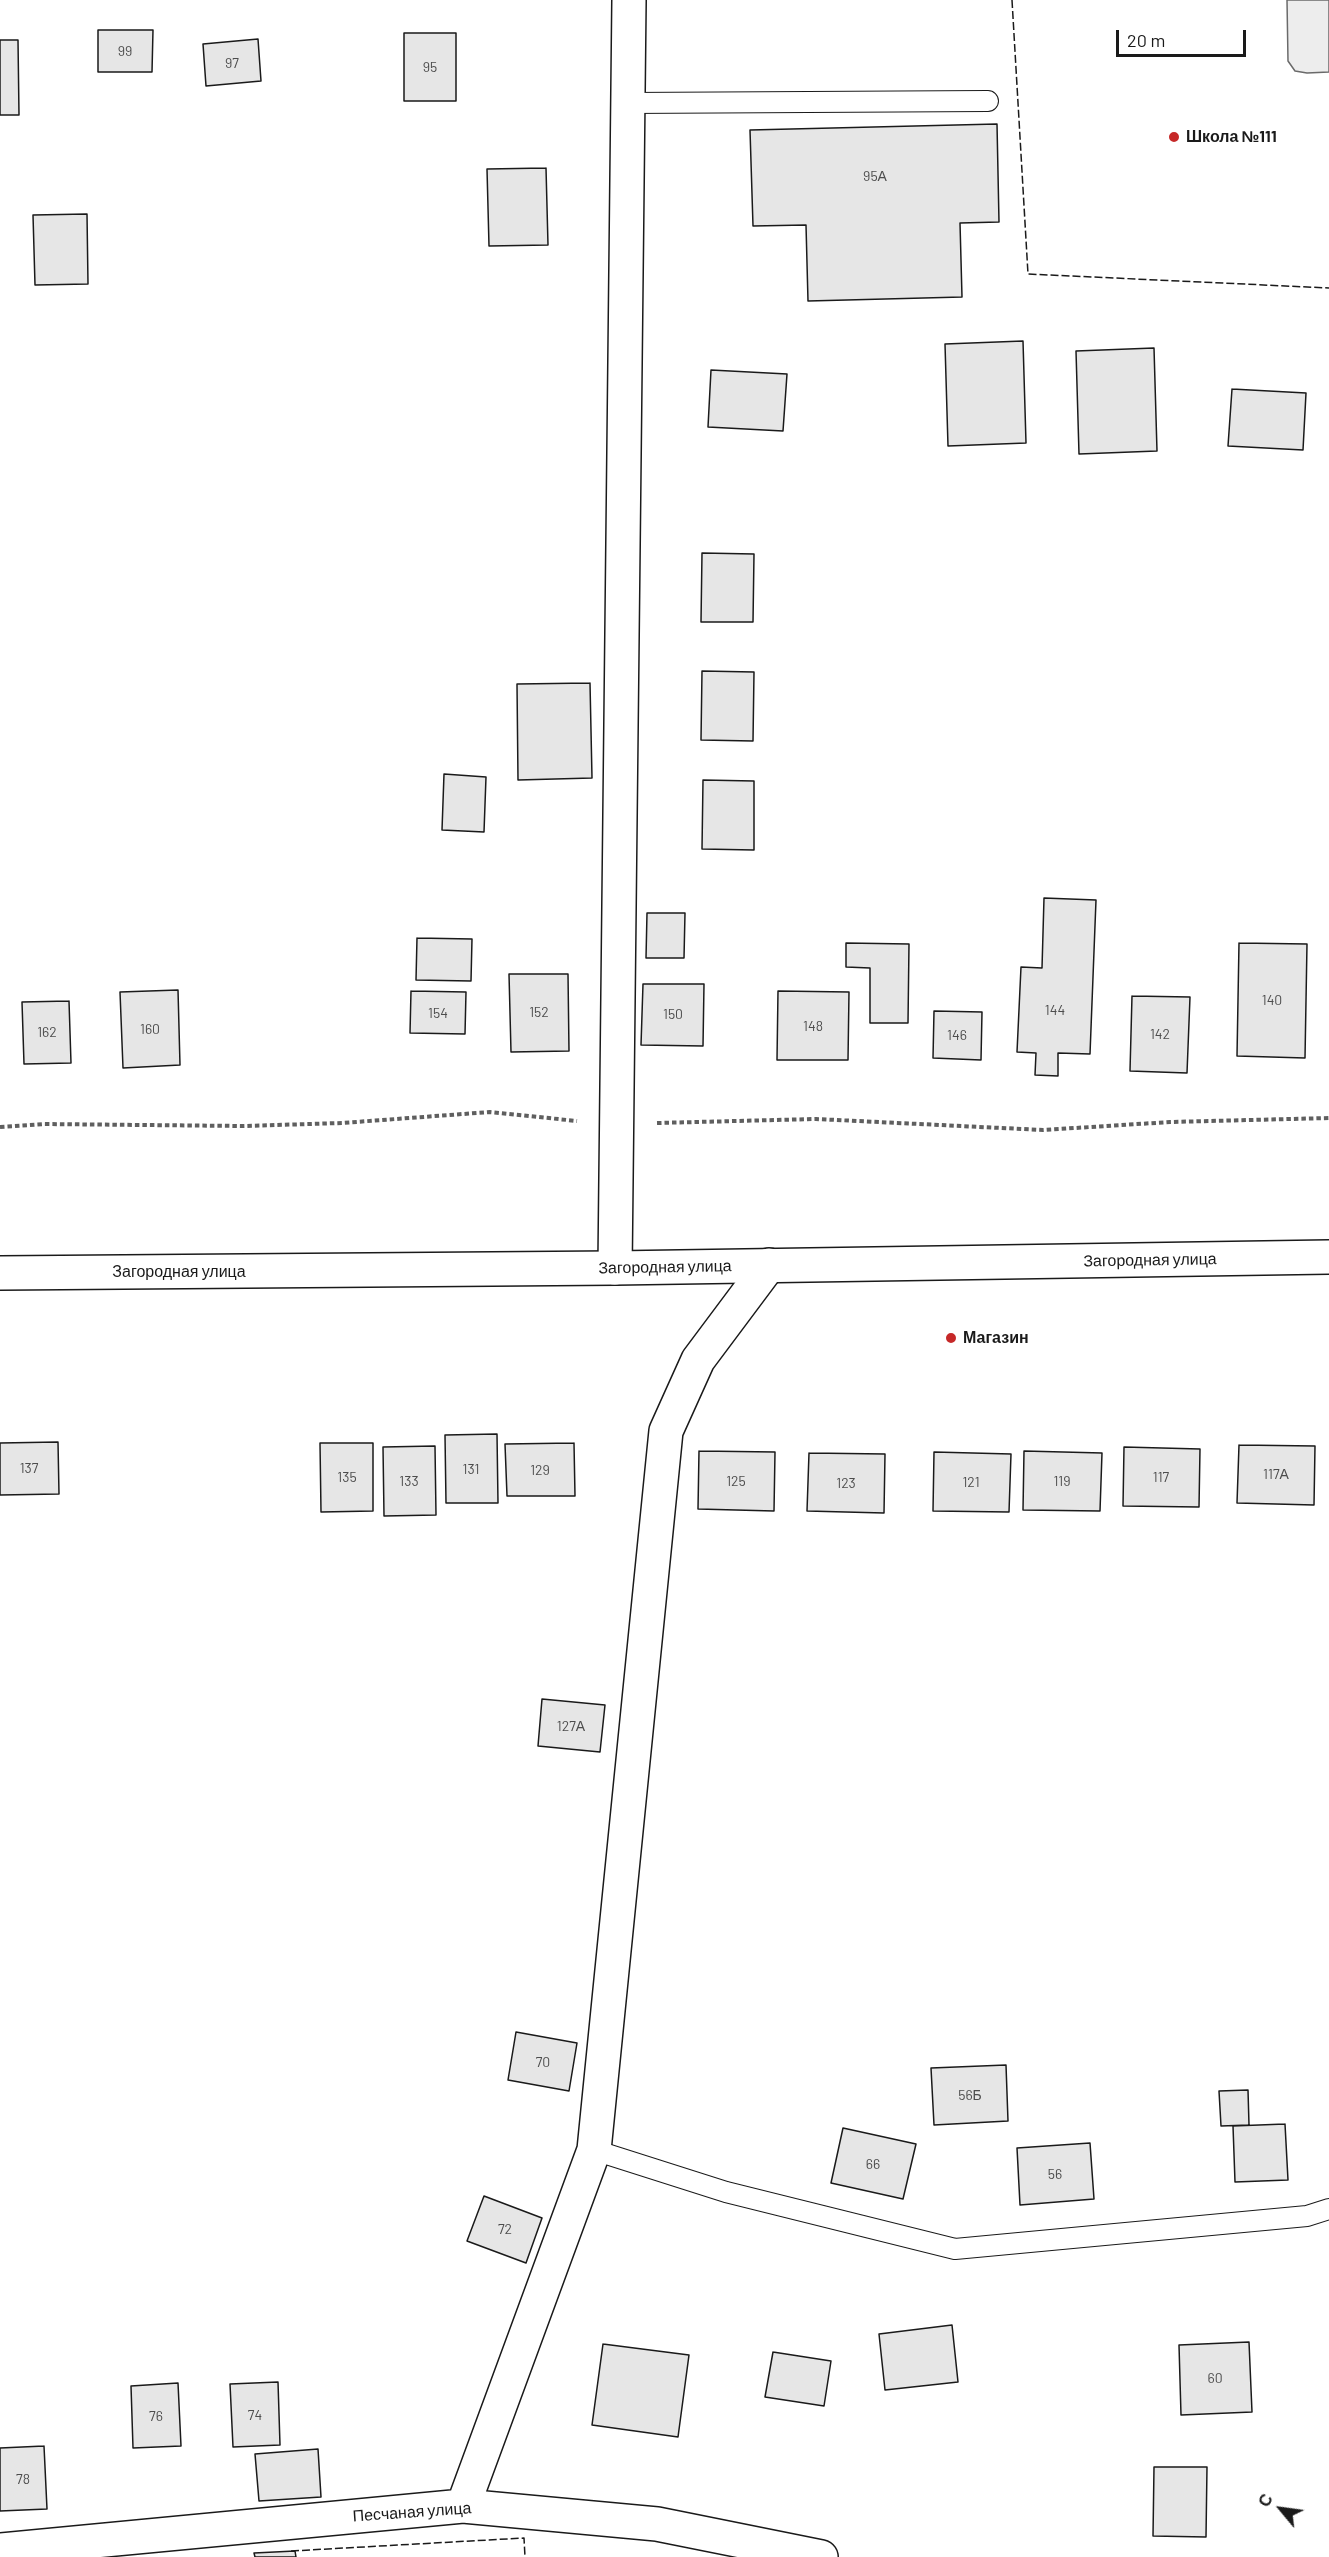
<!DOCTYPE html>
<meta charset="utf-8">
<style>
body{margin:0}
#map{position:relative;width:1329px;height:2557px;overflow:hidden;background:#fff;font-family:Barlow,sans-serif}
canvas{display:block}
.north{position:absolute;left:1251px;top:2479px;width:60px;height:60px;-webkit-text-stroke:4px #fff;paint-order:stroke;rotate:299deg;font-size:16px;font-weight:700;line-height:24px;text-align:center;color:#1a1a1a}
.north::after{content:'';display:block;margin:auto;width:21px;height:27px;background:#1a1a1a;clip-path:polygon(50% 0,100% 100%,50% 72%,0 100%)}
.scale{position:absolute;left:1116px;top:30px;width:130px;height:27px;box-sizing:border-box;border:3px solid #1a1a1a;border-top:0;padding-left:8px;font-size:18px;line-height:21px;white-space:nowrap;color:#1a1a1a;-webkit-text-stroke:4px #fff;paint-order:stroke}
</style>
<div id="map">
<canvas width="1329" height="2557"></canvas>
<div class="north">С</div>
<div class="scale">20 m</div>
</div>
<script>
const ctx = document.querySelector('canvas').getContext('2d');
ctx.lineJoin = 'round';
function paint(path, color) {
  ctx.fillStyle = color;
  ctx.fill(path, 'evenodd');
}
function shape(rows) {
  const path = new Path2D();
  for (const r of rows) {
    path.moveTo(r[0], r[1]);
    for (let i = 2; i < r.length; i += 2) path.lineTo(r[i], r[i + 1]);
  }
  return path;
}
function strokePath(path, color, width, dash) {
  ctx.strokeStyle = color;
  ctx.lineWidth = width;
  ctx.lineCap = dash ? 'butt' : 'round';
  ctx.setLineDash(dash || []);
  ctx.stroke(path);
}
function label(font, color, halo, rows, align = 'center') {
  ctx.font = font + ' Barlow,sans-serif';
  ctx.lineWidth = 4.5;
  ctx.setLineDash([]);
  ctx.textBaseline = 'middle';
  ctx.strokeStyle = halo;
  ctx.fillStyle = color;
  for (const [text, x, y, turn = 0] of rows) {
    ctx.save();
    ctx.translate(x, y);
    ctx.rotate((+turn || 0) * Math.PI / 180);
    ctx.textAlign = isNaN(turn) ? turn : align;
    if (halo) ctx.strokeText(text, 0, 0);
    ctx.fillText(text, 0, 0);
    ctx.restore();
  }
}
const built = shape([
 [1287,0,1329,0,1329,72,1307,73,1295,71,1288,61,1287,0]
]);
paint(built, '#ededed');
strokePath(built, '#6a6a6a', 1.5);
const building = shape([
 [98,30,153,30,152,72,98,72,98,30],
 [404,33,456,33,456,101,404,101,404,33],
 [258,39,261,81,206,86,203,44,258,39],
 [0,40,18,40,19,115,0,115,0,40],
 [997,124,999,222,960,223,962,297,808,301,806,225,753,226,750,130,997,124],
 [546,168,548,245,489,246,487,169,546,168],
 [87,214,88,284,35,285,33,215,87,214],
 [1023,341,1026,443,948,446,945,344,1023,341],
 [1154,348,1157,451,1079,454,1076,351,1154,348],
 [711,370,787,374,783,431,708,427,711,370],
 [1232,389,1306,393,1303,450,1228,446,1232,389],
 [702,553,754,554,753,622,701,622,702,553],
 [702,671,754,672,753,741,701,740,702,671],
 [590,683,592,778,518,780,517,684,590,683],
 [444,774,486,777,484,832,442,830,444,774],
 [703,780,754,781,754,850,702,849,703,780],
 [1044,898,1096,900,1090,1054,1058,1053,1058,1076,1035,1075,1036,1053,1017,1052,1021,967,1042,968,1044,898],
 [647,913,685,913,684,958,646,958,647,913],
 [417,938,472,939,471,981,416,980,417,938],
 [846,943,909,944,908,1023,870,1023,870,968,846,967,846,943],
 [1239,943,1307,944,1305,1058,1237,1056,1239,943],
 [509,974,568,974,569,1051,511,1052,509,974],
 [643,984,704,984,703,1046,641,1045,643,984],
 [178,990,180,1065,123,1068,120,992,178,990],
 [411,991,466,992,465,1034,410,1033,411,991],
 [778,991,849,992,848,1060,777,1060,778,991],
 [1132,996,1190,997,1187,1073,1130,1071,1132,996],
 [69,1001,71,1063,24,1064,22,1002,69,1001],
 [934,1011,982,1012,981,1060,933,1058,934,1011],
 [497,1434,498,1503,446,1503,445,1435,497,1434],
 [58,1442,59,1494,0,1495,0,1443,58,1442],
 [320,1443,373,1443,373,1511,321,1512,320,1443],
 [574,1443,575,1496,507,1496,505,1444,574,1443],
 [1239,1445,1315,1446,1314,1505,1237,1503,1239,1445],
 [435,1446,436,1515,384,1516,383,1447,435,1446],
 [1124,1447,1200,1449,1199,1507,1123,1506,1124,1447],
 [699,1451,775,1452,774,1511,698,1509,699,1451],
 [1024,1451,1102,1453,1100,1511,1023,1510,1024,1451],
 [934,1452,1011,1454,1009,1512,933,1511,934,1452],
 [809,1453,885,1454,884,1513,807,1511,809,1453],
 [542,1699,605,1705,600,1752,538,1746,542,1699],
 [516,2032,577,2043,569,2091,508,2080,516,2032],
 [1006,2065,1008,2121,934,2125,931,2068,1006,2065],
 [1248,2090,1249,2125,1221,2126,1219,2091,1248,2090],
 [1285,2124,1288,2180,1235,2182,1233,2126,1285,2124],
 [843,2128,916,2144,903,2199,831,2183,843,2128],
 [1090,2143,1094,2199,1020,2205,1017,2148,1090,2143],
 [484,2196,542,2218,526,2263,467,2241,484,2196],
 [952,2325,958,2382,885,2390,879,2334,952,2325],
 [1249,2342,1252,2412,1181,2415,1179,2345,1249,2342],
 [603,2344,689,2355,678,2437,592,2425,603,2344],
 [773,2352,831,2361,824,2406,765,2397,773,2352],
 [278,2382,280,2445,233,2447,230,2384,278,2382],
 [178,2383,181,2446,133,2448,131,2386,178,2383],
 [44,2446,47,2509,0,2511,0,2448,44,2446],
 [318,2449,321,2497,259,2501,255,2454,318,2449],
 [1154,2467,1207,2467,1206,2537,1153,2536,1154,2467],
 [295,2551,296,2557,255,2557,254,2553,295,2551]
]);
paint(building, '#e6e6e6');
strokePath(building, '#1a1a1a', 1.5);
const service = shape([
 [628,103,988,101],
 [594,2150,726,2192,955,2249,1307,2216,1329,2209]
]);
const minor = shape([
 [615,1268,629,0],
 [463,2506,594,2150,666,1431,698,1360,769,1265],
 [0,2550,463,2506,657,2524,821,2557]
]);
const tertiary = shape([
 [0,1273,615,1268,1329,1257]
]);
strokePath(service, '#1a1a1a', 22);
strokePath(minor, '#1a1a1a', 36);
strokePath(tertiary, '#1a1a1a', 36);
strokePath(shape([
 [657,1123,816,1119,1043,1130,1170,1122,1329,1118],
 [0,1127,44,1124,244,1126,342,1123,490,1112,577,1121]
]), '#5f5f5f', 4, [4.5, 3]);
strokePath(service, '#fff', 20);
strokePath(minor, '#fff', 33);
strokePath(tertiary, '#fff', 33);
strokePath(shape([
 [1012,0,1028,274,1329,288],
 [291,2551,524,2538,525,2557]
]), '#1a1a1a', 1.5, [8, 3]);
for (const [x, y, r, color] of [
 [1174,137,6,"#c62828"],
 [951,1338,6,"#c62828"]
]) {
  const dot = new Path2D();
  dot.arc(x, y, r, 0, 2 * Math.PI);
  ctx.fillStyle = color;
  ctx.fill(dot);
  strokePath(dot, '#fff', 2);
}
label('14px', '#4d4d4d', null, [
 ["99",125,51],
 ["97",232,63],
 ["95",430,67],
 ["95А",875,176],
 ["140",1272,1000],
 ["144",1055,1010],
 ["152",539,1012],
 ["154",438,1013],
 ["150",673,1014],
 ["148",813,1026],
 ["160",150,1029],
 ["162",47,1032],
 ["142",1160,1034],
 ["146",957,1035],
 ["137",29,1468],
 ["131",471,1469],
 ["129",540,1470],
 ["117А",1276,1474],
 ["135",347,1477],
 ["117",1161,1477],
 ["133",409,1481],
 ["125",736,1481],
 ["119",1062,1481],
 ["121",971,1482],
 ["123",846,1483],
 ["127А",571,1726],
 ["70",543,2062],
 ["56Б",970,2095],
 ["66",873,2164],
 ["56",1055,2174],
 ["72",505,2229],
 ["60",1215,2378],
 ["74",255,2415],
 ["76",156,2416],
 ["78",23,2479]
]);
label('bold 16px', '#1a1a1a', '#fff', [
 ["Школа №111",1186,137],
 ["Магазин",963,1338]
], 'left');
label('16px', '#1a1a1a', '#fff', [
 ["Загородная улица",1150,1260,-1],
 ["Загородная улица",665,1267,-1],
 ["Загородная улица",179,1272],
 ["Песчаная улица",412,2512,-4]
]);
</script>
